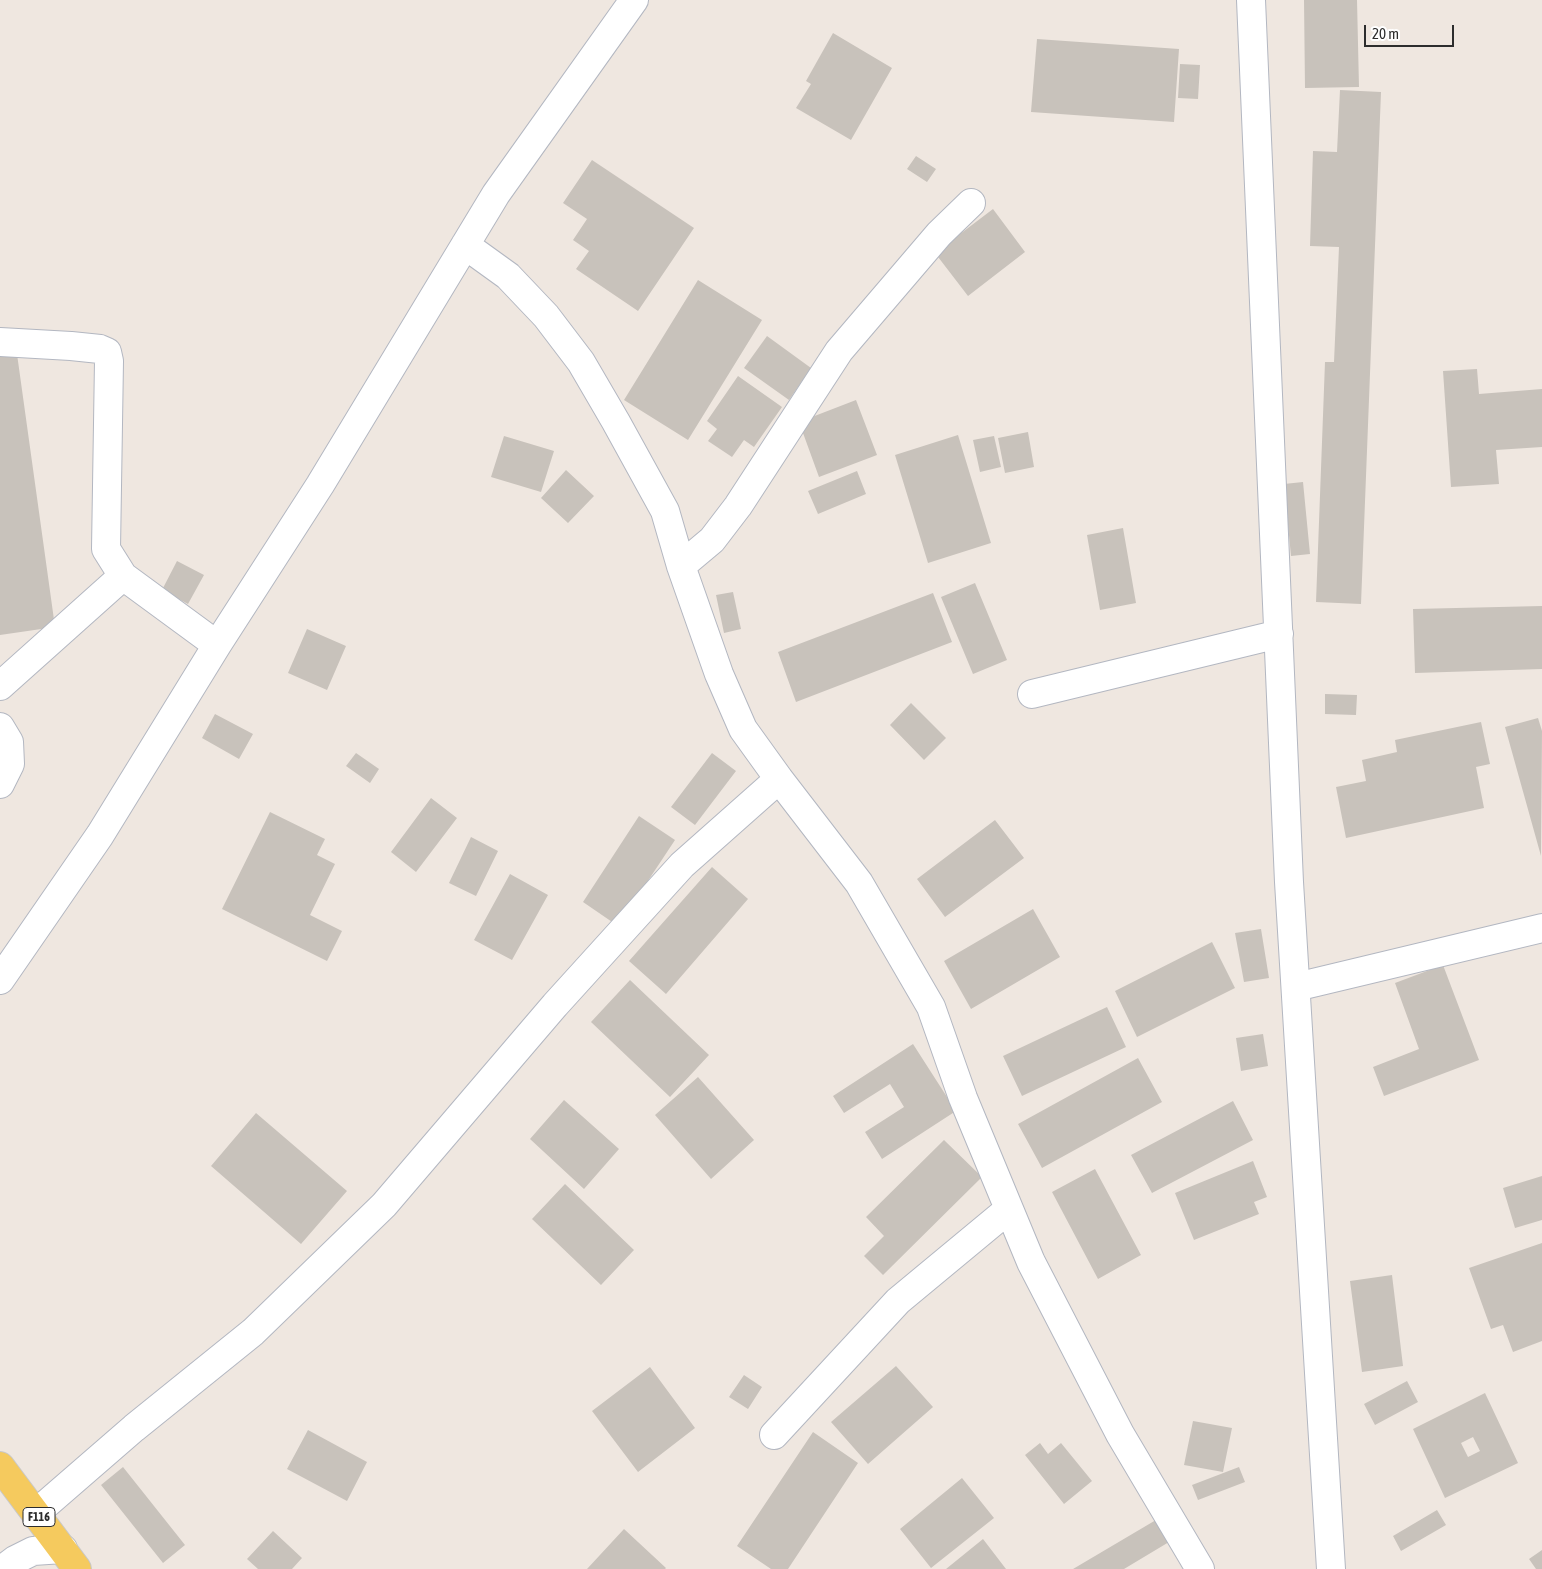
<!DOCTYPE html>
<style>
body{margin:0}
#map{position:relative;width:1542px;height:1569px;overflow:hidden;background:#efe7e0;font-family:"Asap Condensed",sans-serif}
canvas{display:block}
.scale{position:absolute;left:1364px;top:25px;width:90px;height:22px;box-sizing:border-box;border:2px solid #2d2d2d;border-top:0;padding-left:6px;font-size:15px;line-height:18px;white-space:nowrap;color:#2d2d2d;-webkit-text-stroke:4px #fff;paint-order:stroke}
</style>
<div id="map">
<canvas width="1542" height="1569"></canvas>
<div class="scale">20 m</div>
</div>
<script>
const ctx = document.querySelector('canvas').getContext('2d');
ctx.lineJoin = 'round';
function paint(path, color) {
  ctx.fillStyle = color;
  ctx.fill(path, 'evenodd');
}
function shape(rows) {
  const path = new Path2D();
  for (const r of rows) {
    path.moveTo(r[0], r[1]);
    for (let i = 2; i < r.length; i += 2) path.lineTo(r[i], r[i + 1]);
  }
  return path;
}
function strokePath(path, color, width, dash) {
  ctx.strokeStyle = color;
  ctx.lineWidth = width;
  ctx.lineCap = dash ? 'butt' : 'round';
  ctx.setLineDash(dash || []);
  ctx.stroke(path);
}
function label(font, color, halo, rows, align = 'center') {
  ctx.font = font + ' "Asap Condensed",sans-serif';
  ctx.lineWidth = 4.5;
  ctx.setLineDash([]);
  ctx.textBaseline = 'middle';
  ctx.strokeStyle = halo;
  ctx.fillStyle = color;
  for (const [text, x, y, turn = 0] of rows) {
    ctx.save();
    ctx.translate(x, y);
    ctx.rotate((+turn || 0) * Math.PI / 180);
    ctx.textAlign = isNaN(turn) ? turn : align;
    if (halo) ctx.strokeText(text, 0, 0);
    ctx.fillText(text, 0, 0);
    ctx.restore();
  }
}
paint(shape([
 [1304,0,1357,0,1359,87,1305,88],
 [833,33,892,68,851,140,796,108,811,84,806,81],
 [1037,39,1179,49,1174,122,1031,112],
 [1180,64,1200,65,1198,99,1178,98],
 [1340,90,1381,92,1361,604,1316,602,1325,362,1334,362,1339,247,1310,246,1313,151,1337,152],
 [916,156,936,169,927,182,907,169],
 [592,160,694,228,638,311,576,269,589,251,573,240,587,219,563,203],
 [993,209,1025,252,968,296,935,253],
 [698,280,762,320,688,440,624,400],
 [767,336,811,368,789,400,744,368],
 [17,354,55,627,0,635,0,356],
 [1477,369,1479,394,1542,389,1542,447,1496,450,1499,484,1451,487,1443,371],
 [738,376,782,407,754,447,744,440,732,457,708,441,717,429,707,421],
 [856,400,877,455,819,477,799,422],
 [1028,432,1034,467,1005,473,998,438],
 [958,435,991,543,928,563,895,455],
 [504,436,554,451,541,492,491,477],
 [994,436,1001,467,980,472,973,440],
 [566,470,594,496,568,523,541,498],
 [857,471,866,494,818,514,808,491],
 [1303,482,1310,554,1291,556,1284,484],
 [1123,528,1136,603,1100,610,1087,535],
 [177,561,204,575,188,604,162,590],
 [975,583,1007,660,973,674,941,597],
 [733,592,741,629,724,633,716,595],
 [933,593,952,642,796,702,778,652],
 [1542,606,1542,669,1415,673,1413,609],
 [307,629,346,646,327,690,288,673],
 [1325,694,1357,695,1356,715,1325,714],
 [911,703,946,738,924,760,890,725],
 [215,714,253,734,239,759,202,738],
 [1538,718,1542,731,1541,856,1505,727],
 [1481,722,1490,764,1476,767,1484,808,1346,838,1336,787,1366,781,1362,760,1397,752,1395,740],
 [356,753,379,769,370,783,346,766],
 [712,753,736,771,695,825,671,807],
 [431,798,457,818,416,872,391,852],
 [270,812,325,839,317,855,335,864,310,915,342,931,327,961,222,909],
 [639,816,675,840,618,926,583,902],
 [995,820,1024,858,945,917,917,879],
 [471,837,498,851,476,896,449,883],
 [712,867,748,899,666,994,629,961],
 [510,874,548,895,512,960,474,940],
 [1033,909,1060,957,971,1009,944,961],
 [1261,929,1269,978,1244,982,1235,933],
 [1212,942,1235,988,1137,1037,1115,991],
 [1443,965,1479,1060,1384,1096,1373,1067,1419,1049,1395,983],
 [630,980,709,1055,670,1097,591,1022],
 [1107,1007,1126,1047,1022,1096,1003,1056],
 [1263,1034,1268,1066,1241,1071,1236,1038],
 [913,1044,956,1111,882,1159,865,1132,904,1107,890,1084,844,1113,833,1096],
 [1138,1058,1162,1102,1042,1168,1018,1124],
 [698,1077,754,1140,711,1179,655,1115],
 [564,1100,619,1149,584,1189,530,1139],
 [1233,1101,1253,1140,1152,1193,1131,1155],
 [256,1113,347,1191,301,1244,211,1166],
 [944,1140,982,1177,883,1275,864,1256,884,1236,866,1217],
 [1253,1161,1267,1197,1254,1202,1259,1214,1194,1240,1175,1193],
 [1095,1169,1141,1255,1098,1279,1052,1192],
 [1542,1176,1542,1220,1515,1228,1503,1188],
 [565,1184,634,1250,601,1285,532,1219],
 [1542,1243,1542,1341,1513,1352,1503,1325,1491,1329,1469,1268],
 [1392,1275,1403,1366,1362,1372,1350,1281],
 [896,1366,933,1407,868,1464,831,1422],
 [650,1367,695,1428,638,1472,592,1411],
 [744,1375,762,1387,748,1409,729,1397],
 [1407,1381,1418,1402,1375,1425,1364,1404],
 [1485,1393,1518,1463,1445,1498,1413,1429],
 [1473,1437,1480,1451,1468,1457,1461,1443],
 [1193,1421,1232,1428,1223,1472,1184,1465],
 [308,1430,367,1462,347,1501,287,1469],
 [813,1432,858,1463,788,1569,771,1569,737,1546],
 [1040,1443,1048,1454,1061,1443,1092,1481,1064,1504,1025,1455],
 [123,1467,185,1545,163,1563,101,1485],
 [1239,1467,1245,1482,1198,1500,1192,1485],
 [962,1478,994,1518,931,1568,900,1529],
 [1437,1510,1446,1525,1401,1551,1393,1536],
 [1161,1517,1174,1539,1124,1569,1073,1569],
 [624,1529,666,1568,665,1569,587,1569],
 [273,1531,302,1558,292,1569,258,1569,247,1559],
 [983,1539,1006,1569,946,1569],
 [1542,1550,1542,1569,1536,1569,1529,1559]
]), '#c8c2bb');
const minor = shape([
 [1251,0,1289,882,1331,1569],
 [465,245,508,276,546,316,581,362,616,422,665,511,681,566,719,674,743,729,779,779,859,883,931,1007,963,1098,1031,1262,1120,1434,1200,1569],
 [0,342,71,346,100,349,107,352,109,361,106,549,123,576,217,645],
 [681,566,712,540,738,506,839,351,939,234,971,203],
 [0,686,123,576],
 [1032,694,1279,634],
 [0,727,9,742,10,764,0,784],
 [0,980,100,835,217,645,320,485,496,194,634,0],
 [1296,987,1542,928],
 [774,1435,898,1301,1009,1209],
 [36,1513,134,1428,253,1332,384,1205,555,1005,682,865,779,779],
 [3,1569,15,1560,33,1551,63,1549]
]);
const major = shape([
 [0,1466,77,1569]
]);
strokePath(minor, '#b3b7c1', 30);
strokePath(major, '#c8c8c8', 30);
strokePath(minor, '#fff', 28);
strokePath(major, '#f5ca5e', 28);
for (const [x, y, w] of [
 [39,1517,32]
]) {
  const box = new Path2D();
  box.roundRect(x - w / 2, y - 9.5, w, 19, 4);
  ctx.fillStyle = '#fff';
  ctx.fill(box);
  strokePath(box, '#2d2d2d', 1);
}
label('bold 12px', '#2d2d2d', null, [
 ["F116",39,1517]
]);
</script>
